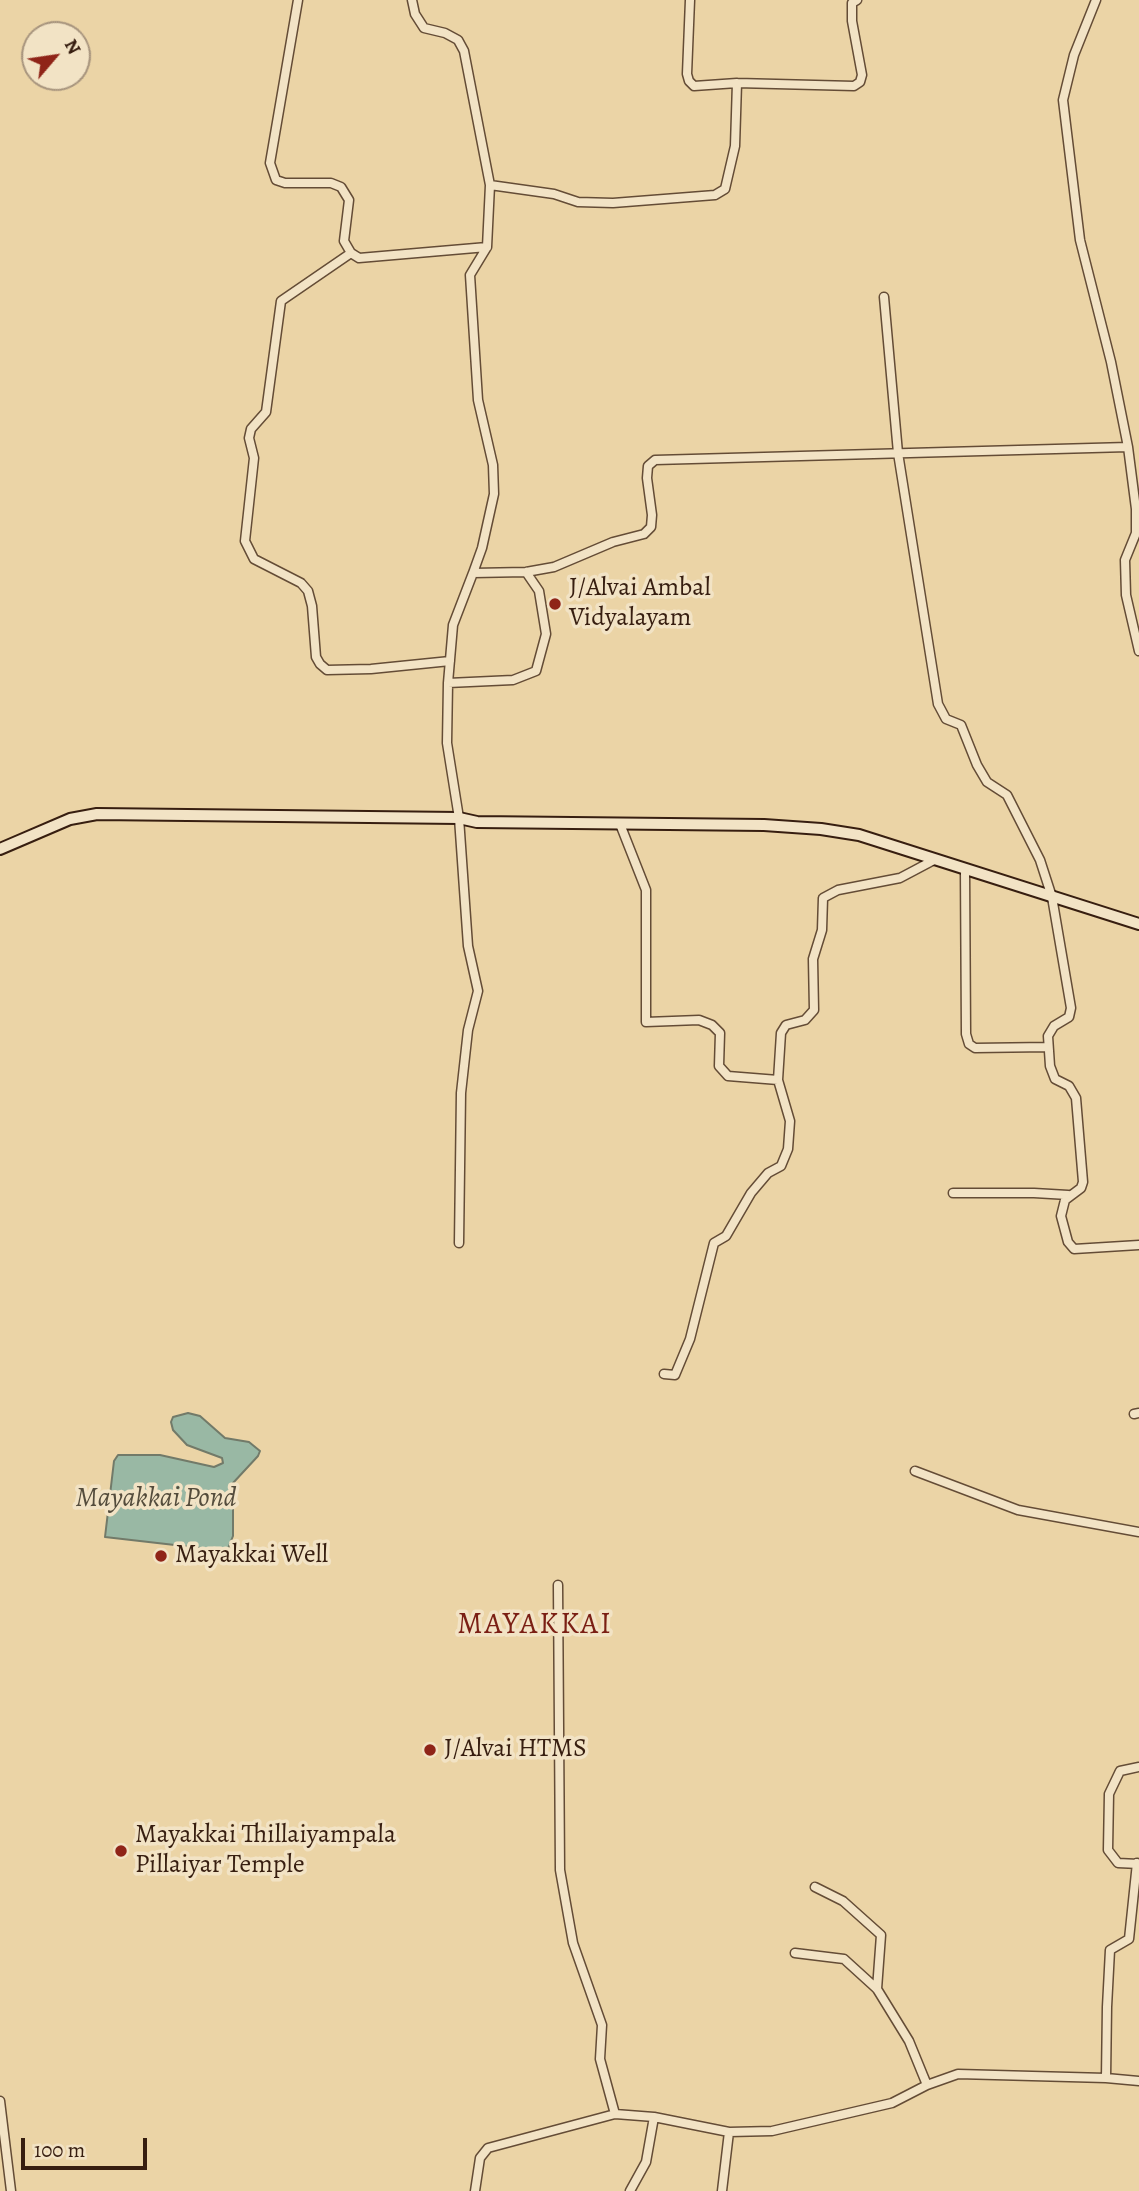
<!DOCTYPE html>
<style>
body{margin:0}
#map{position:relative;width:1139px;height:2191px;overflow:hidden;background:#ebd4a6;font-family:Alegreya,serif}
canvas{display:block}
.north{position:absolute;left:21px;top:21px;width:70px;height:70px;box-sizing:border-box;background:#f2e3c5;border:2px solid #a7947d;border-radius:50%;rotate:61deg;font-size:19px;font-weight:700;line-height:28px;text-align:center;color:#371e10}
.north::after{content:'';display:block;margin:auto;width:24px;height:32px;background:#8f2418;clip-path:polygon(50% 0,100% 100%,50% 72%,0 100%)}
.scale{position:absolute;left:21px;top:2138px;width:126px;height:32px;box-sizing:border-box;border:4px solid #371e10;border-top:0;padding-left:9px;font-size:21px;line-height:24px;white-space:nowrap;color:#371e10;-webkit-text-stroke:5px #f2e3c5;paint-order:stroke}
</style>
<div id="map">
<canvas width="1139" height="2191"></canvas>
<div class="north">N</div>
<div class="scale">100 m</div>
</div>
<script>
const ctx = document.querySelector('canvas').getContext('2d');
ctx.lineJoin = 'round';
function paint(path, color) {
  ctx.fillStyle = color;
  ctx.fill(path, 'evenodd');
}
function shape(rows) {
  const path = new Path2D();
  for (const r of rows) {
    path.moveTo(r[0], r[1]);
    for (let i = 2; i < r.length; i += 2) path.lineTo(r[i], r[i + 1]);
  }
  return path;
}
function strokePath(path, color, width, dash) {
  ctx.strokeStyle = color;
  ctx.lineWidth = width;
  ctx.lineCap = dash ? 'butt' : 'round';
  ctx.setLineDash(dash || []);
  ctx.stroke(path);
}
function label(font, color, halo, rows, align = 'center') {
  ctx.font = font + ' Alegreya,serif';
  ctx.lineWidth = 7;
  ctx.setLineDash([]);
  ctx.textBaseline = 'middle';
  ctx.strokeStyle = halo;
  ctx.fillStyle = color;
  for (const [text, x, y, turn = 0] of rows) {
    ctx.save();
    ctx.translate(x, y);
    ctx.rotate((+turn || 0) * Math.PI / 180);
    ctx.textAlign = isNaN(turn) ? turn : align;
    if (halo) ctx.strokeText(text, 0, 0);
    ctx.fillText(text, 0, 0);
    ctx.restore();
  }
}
const water = shape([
 [188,1413,200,1416,225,1438,249,1442,260,1451,258,1456,233,1483,233,1536,227,1551,105,1537,114,1461,118,1455,160,1455,214,1467,223,1463,222,1458,187,1445,173,1430,171,1422,173,1417,188,1413]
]);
paint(water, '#99b8a4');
strokePath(water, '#727a69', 2);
const street = shape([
 [298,0,270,163,276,180,285,183,331,183,341,187,349,200,344,241,351,253,359,258,487,247],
 [412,0,415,14,424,28,445,33,458,40,464,51,490,185],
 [1096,0,1074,55,1063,100,1080,240,1111,362,1128,447,1136,509,1136,533,1125,560,1126,595,1139,651],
 [737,83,854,86,860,82,862,75,852,21,852,3,857,0],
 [351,253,281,301,266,412,251,429,249,438,254,458,245,541,254,559,301,583,308,591,312,606,316,657,320,664,327,670,371,669,450,661],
 [884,297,898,453,938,704,946,719,961,725,977,765,987,782,1007,795,1040,860,1052,897,1071,1008,1069,1017,1054,1026,1048,1036,1050,1066,1055,1079,1069,1086,1076,1098,1083,1182,1081,1188,1065,1200,1061,1216,1068,1242,1074,1249,1139,1245],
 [473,573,482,548,494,494,493,465,478,400,470,275,487,247,490,185,554,194,578,202,613,203,715,195,725,189,735,146,737,83,694,86,689,81,687,74,690,0],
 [448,683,513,680,536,671,546,634,539,591,526,572],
 [620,824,646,890,646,1022,699,1020,712,1025,720,1033,719,1066,728,1076,778,1080],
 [965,870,966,1034,969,1044,975,1048,1048,1047],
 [953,1193,1034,1193,1068,1195],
 [459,1243,461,1093,468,1030,478,991,468,946,459,818,447,743,448,683,453,625,473,573,526,572,554,567,613,542,644,534,651,527,652,515,647,478,648,466,655,460,1128,447],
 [664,1374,675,1375,690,1339,714,1243,726,1236,751,1193,768,1173,781,1166,788,1149,790,1121,778,1080,781,1033,786,1025,805,1020,814,1010,813,959,822,930,823,898,838,890,900,878,934,860],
 [1134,1414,1139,1413],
 [915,1471,1018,1510,1139,1532],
 [558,1585,560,1870,573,1943,602,2025,600,2059,615,2114],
 [1139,1767,1120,1771,1109,1794,1108,1850,1118,1863,1139,1864],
 [815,1887,843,1901,881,1935,877,1989],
 [795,1953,844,1959,877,1989,909,2041,927,2085],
 [1106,2078,1107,2007,1110,1950,1129,1939,1137,1863],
 [0,2101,11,2191],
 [475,2191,480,2158,488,2148,615,2114,654,2117,729,2132,772,2131,892,2103,927,2085,958,2074,1106,2078,1139,2081],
 [630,2191,646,2162,654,2117],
 [722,2191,729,2132]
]);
const secondary = shape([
 [0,849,70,819,97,814,459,818,477,822,764,825,821,829,859,835,1139,924]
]);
strokePath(street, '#644c36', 11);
strokePath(secondary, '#371e10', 14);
strokePath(street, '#f2e3c5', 8);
strokePath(secondary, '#f2e3c5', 10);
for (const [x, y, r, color] of [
 [555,604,7,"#8f2418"],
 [161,1556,7,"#8f2418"],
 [430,1750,7,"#8f2418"],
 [121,1851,7,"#8f2418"]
]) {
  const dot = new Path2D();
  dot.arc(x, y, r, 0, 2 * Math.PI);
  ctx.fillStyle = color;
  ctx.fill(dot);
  strokePath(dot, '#f2e3c5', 2.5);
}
label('26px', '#371e10', '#f2e3c5', [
 ["J/Alvai Ambal",569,589],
 ["Vidyalayam",569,619],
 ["Mayakkai Well",175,1556],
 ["J/Alvai HTMS",444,1750],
 ["Mayakkai Thillaiyampala",135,1836],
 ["Pillaiyar Temple",135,1866]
], 'left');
label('italic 28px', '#544c3c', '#f2e3c5', [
 ["Mayakkai Pond",156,1499]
]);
ctx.letterSpacing = '2px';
label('30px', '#7a1f14', '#f2e3c5', [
 ["MAYAKKAI",535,1626]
]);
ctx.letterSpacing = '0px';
</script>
